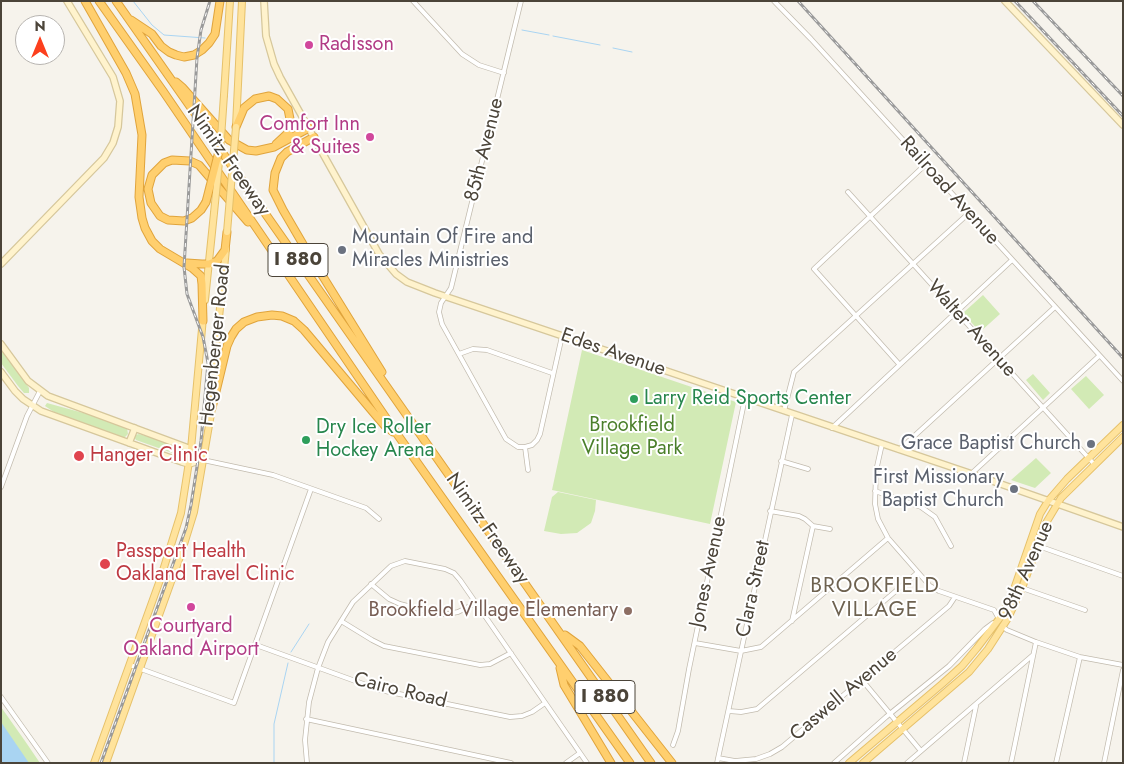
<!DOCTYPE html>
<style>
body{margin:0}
#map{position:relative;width:1124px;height:764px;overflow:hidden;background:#f6f3ec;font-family:Jost,sans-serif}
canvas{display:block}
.frame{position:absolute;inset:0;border:2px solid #4b4439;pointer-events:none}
.north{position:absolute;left:15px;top:15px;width:50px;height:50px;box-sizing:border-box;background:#fff;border:1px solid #b7b4b0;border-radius:50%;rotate:0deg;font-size:14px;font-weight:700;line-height:20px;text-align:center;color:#4b4439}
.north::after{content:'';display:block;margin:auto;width:18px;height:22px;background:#fc3f1d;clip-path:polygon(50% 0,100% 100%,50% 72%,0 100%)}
</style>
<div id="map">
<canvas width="1124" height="764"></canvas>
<div class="frame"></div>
<div class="north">N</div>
</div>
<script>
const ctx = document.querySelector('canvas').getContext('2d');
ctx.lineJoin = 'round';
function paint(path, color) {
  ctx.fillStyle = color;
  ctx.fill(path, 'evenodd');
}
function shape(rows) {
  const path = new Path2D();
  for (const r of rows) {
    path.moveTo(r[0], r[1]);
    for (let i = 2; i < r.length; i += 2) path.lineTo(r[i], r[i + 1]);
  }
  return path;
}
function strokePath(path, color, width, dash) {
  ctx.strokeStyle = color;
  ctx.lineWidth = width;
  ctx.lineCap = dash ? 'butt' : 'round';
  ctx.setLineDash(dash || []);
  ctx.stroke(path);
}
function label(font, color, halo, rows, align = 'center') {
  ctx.font = font + ' Jost,sans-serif';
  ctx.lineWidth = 4;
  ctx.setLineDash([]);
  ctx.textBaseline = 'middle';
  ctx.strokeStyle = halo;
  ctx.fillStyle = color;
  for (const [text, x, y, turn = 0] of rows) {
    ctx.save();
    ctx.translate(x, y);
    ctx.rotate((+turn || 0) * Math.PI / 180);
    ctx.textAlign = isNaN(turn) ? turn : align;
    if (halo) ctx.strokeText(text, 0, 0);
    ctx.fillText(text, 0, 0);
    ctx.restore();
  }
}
paint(shape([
 [983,295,1000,314,980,332,963,313],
 [1,348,29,388,29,393,24,393,18,386,1,363],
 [582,350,736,402,710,524,552,490],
 [1033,374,1050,393,1043,400,1026,380],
 [1086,376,1104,395,1089,409,1071,389],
 [47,403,98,417,127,428,128,434,125,437,121,437,54,412,45,406],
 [139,434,182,447,181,456,136,440,134,437,135,435],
 [1036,458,1051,473,1035,488,1011,480],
 [558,492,596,500,595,511,591,523,577,533,561,534,544,531,552,497],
 [1,707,25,741,40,763,1,763]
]), '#d2eab5');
paint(shape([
 [1,722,29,763,1,762]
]), '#a9d4f2');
strokePath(shape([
 [133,1,152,25,164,35,205,38],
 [522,30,549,35],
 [553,36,600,45],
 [613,48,632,52],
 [291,652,309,624],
 [274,763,274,724,288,663]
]), '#a9d4f2', 1);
const street = shape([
 [413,1,462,54,479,65,504,73],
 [521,1,451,288,441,303,439,312,442,324,506,439,518,447,525,447,528,470],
 [774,1,811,39,1123,381],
 [848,192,1094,464],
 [459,354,473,349,487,350,552,373],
 [899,364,814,269,925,165],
 [784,411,794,372,969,213],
 [832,428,1012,260],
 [882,444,876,471,875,504,878,519,888,538,930,586,939,591,994,610,999,619],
 [525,447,532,445,537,440,540,434,562,336],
 [899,450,1055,307],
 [203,460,273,475,366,508,379,519],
 [781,461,808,469],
 [971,474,1099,356],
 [1,487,27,416,40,391],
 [875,491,921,507,935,517,951,546],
 [770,511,799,516,805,519,813,526,830,529],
 [1030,543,1123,576],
 [371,584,389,599,400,604,438,614,448,614,458,612,476,603],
 [1022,588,1085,610],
 [341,621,372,640,384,646,480,665,490,664,511,653],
 [792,621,813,526],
 [1002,626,1007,630,1036,642,1080,657,1123,665],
 [695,643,741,651,761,647,888,538],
 [256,645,380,690,510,717,522,716,532,712,545,703],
 [130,665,234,703,311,489],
 [862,680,921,751],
 [1,697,48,763],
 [729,711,741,712,757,709,917,573],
 [306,719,511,763],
 [673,745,678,731,689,669,745,398],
 [718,758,735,761,756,759,770,754,782,747,949,606,955,597],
 [307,763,305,740,309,702,318,668,328,642,353,602,391,566,405,561,445,569,454,573,460,580,587,763],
 [566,763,580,753],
 [717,763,792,415],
 [834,763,886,717,949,666,985,629,993,623],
 [907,763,1033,655],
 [964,763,976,706],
 [1011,763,1036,642],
 [1056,763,1080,657],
 [1104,763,1123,670]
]);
const secondary = shape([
 [264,1,266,36,274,64,280,77,379,254,396,274,407,282,435,293,978,476,1123,527],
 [1005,1,1123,125],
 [1,264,104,158,113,143,118,127,120,101,113,77,67,1],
 [1,344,28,381,48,396,191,449,202,460,189,464,182,462,41,411,23,399,15,391,1,372],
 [129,443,135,428]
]);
const primary = shape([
 [224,95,230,1],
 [236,126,242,1],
 [205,300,214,213],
 [94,763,160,580,181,513,191,449,203,318],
 [106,763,181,554,194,512,212,408,216,347,226,249],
 [849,763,942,684,962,666,977,648,1002,615,1006,607,1013,592,1040,514,1048,501,1067,479,1123,425],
 [863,763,969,672,988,649,1008,618,1022,588,1046,523,1061,498,1123,437]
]);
const highway = shape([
 [85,1,126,73,135,94,142,135,139,197,142,218,145,228,152,241,160,249,192,268,201,276,202,284,203,321],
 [99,1,163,91,397,434,630,763],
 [116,1,651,763],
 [131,20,152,34,161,46,169,52,176,55,184,57,194,55,202,50,209,43,215,34,220,1],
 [176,82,183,88,229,140,247,150,256,151,274,147,309,128],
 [236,127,244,108,255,99,269,96,277,99,288,109,291,124,289,132,276,144],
 [314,137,287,152,281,158,275,173,273,190,283,210,304,246,382,372],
 [206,202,201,210,192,218,184,221,168,220,160,216,151,203,148,189,152,175,164,163,172,160,190,161,199,165,248,222],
 [187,263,202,264,209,264,217,261,225,250,227,232],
 [212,408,227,346,231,337,236,329,244,322,257,317,272,315,282,316,294,321,304,330,373,412,385,426,393,432],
 [565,635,580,646,672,763],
 [560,668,564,685,611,763]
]);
strokePath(street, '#c2bbae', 5.5);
strokePath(secondary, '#d6c79b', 8);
strokePath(primary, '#e6c16a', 8);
strokePath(highway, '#e0a43c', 9);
strokePath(street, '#fff', 4);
strokePath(secondary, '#fff3cd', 5.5);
strokePath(primary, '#ffe39c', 6);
strokePath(highway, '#ffcf6e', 7);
const rail = shape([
 [798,1,1123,358],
 [1015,1,1123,116],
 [1033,1,1123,96],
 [101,763,186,528,191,505,201,441,208,363,203,337,187,294,184,267,197,58,201,30,210,1]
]);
strokePath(rail, '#9a9a9a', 3);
strokePath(rail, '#fff', 1, [4]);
const primaryBridge = shape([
 [220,152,224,95],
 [214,213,219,162],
 [227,232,236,127]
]);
const highwayBridge = shape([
 [206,202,220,147]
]);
strokePath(primaryBridge, '#e6c16a', 8, []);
strokePath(highwayBridge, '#e0a43c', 9, []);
strokePath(primaryBridge, '#ffe39c', 6);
strokePath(highwayBridge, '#ffcf6e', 7);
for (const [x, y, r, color] of [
 [309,45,5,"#d1479c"],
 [370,137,5,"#d1479c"],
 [342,250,5,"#6b7280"],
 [634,399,5,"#2e9e5b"],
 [306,440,5,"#2e9e5b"],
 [1091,444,5,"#6b7280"],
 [79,456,6,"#e0444e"],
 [1014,489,5,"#6b7280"],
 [105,564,6,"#e0444e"],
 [191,607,5,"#d1479c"],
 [628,611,5,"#8d6e63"]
]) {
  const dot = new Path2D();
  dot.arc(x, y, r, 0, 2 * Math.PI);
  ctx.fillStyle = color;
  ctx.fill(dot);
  strokePath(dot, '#fff', 2);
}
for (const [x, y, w] of [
 [298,260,60],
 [605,697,60]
]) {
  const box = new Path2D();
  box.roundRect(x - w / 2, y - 16.5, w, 33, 4);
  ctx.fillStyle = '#fff';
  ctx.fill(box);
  strokePath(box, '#4b4439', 1);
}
label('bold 19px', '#4b4439', null, [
 ["I 880",298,260],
 ["I 880",605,697]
]);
label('20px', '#b23c85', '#fff', [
 ["Radisson",319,45],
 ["Comfort Inn",360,125,"right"],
 ["& Suites",360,148,"right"],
 ["Courtyard",191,627,"center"],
 ["Oakland Airport",191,650,"center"]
], 'left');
label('20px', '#4b4439', '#fff', [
 ["85th Avenue",485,150,-76],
 ["Nimitz Freeway",228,161,55],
 ["Railroad Avenue",949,191,48],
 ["Walter Avenue",971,329,48],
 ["Hegenberger Road",216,345,-84],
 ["Edes Avenue",613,353,19],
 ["Nimitz Freeway",487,529,55],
 ["98th Avenue",1027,571,-66],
 ["Jones Avenue",709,572,-78],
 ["Clara Street",754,589,-78],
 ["Cairo Road",400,691,14],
 ["Caswell Avenue",844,695,-40]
]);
label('20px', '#5b616d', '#fff', [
 ["Mountain Of Fire and",352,238,"left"],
 ["Miracles Ministries",352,261,"left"],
 ["Grace Baptist Church",1081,444],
 ["First Missionary",1004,478],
 ["Baptist Church",1004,501]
], 'right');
label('20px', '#27864d', '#fff', [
 ["Larry Reid Sports Center",644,399],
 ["Dry Ice Roller",316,428],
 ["Hockey Arena",316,451]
], 'left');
label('20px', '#4a7f2a', '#fff', [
 ["Brookfield",632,426],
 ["Village Park",632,449]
]);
label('20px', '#be3a42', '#fff', [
 ["Hanger Clinic",90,456],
 ["Passport Health",116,552],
 ["Oakland Travel Clinic",116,575]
], 'left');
label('20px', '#785e54', '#fff', [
 ["Brookfield Village Elementary",618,611]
], 'right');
ctx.letterSpacing = '1px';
label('21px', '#6e6250', '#fff', [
 ["BROOKFIELD",875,587],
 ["VILLAGE",875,611]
]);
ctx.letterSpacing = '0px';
</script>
